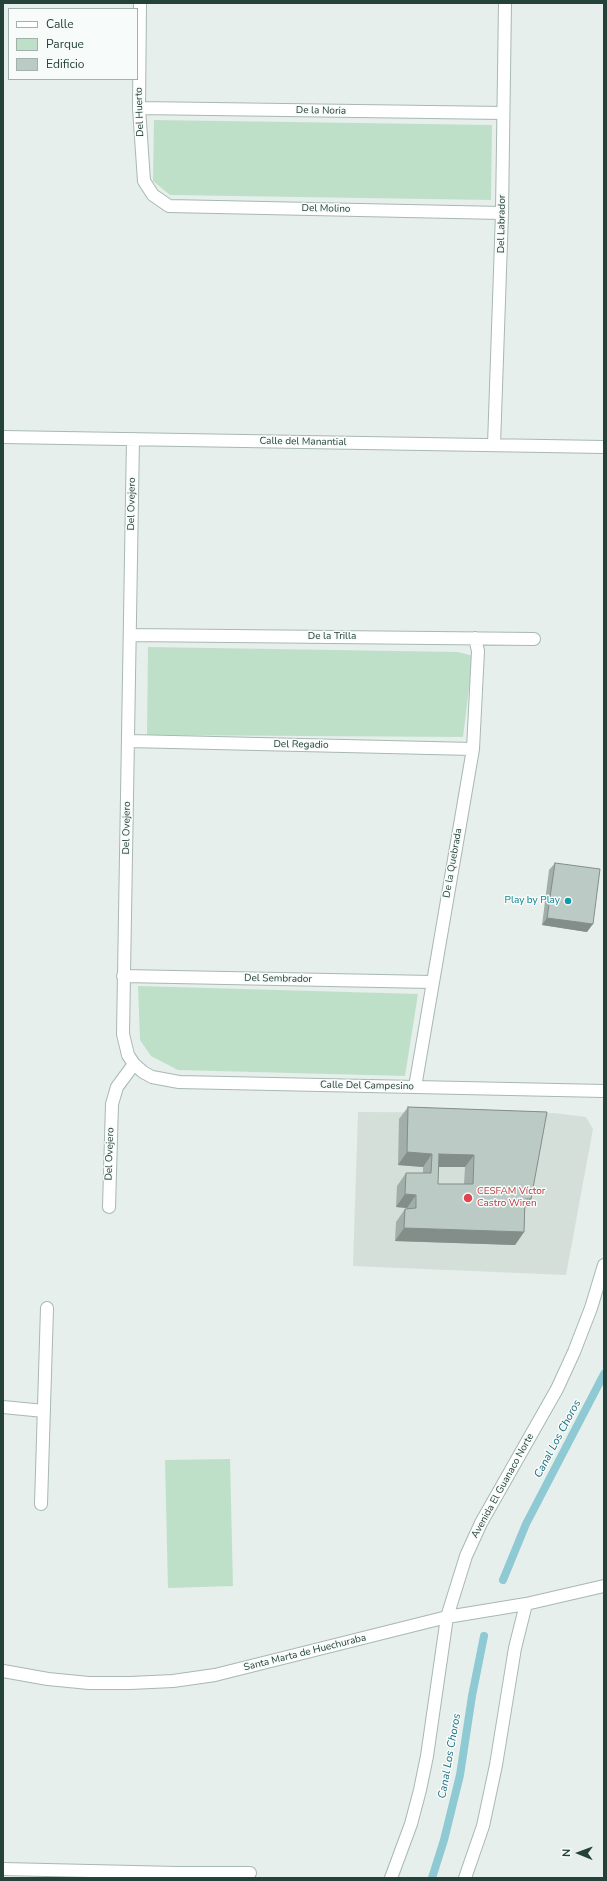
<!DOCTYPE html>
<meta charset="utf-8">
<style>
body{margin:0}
#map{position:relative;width:607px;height:1881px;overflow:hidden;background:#e6efeb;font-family:"Nunito Sans",sans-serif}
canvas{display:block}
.frame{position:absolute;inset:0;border:4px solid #24423a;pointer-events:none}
.legend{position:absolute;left:8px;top:8px;width:130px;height:72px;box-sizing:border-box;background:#f7fbf9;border:1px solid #a3b1ad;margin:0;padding:5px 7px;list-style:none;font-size:12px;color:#24423a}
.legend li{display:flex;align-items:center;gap:8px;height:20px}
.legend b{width:20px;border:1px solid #a3b1ad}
.north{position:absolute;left:559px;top:1833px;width:40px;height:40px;-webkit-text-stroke:3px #f7fbf9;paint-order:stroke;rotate:271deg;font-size:11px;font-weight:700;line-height:16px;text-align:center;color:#24423a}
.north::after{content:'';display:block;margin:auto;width:14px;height:18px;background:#24423a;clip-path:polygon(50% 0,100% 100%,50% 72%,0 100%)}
</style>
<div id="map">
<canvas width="607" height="1881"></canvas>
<div class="frame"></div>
<ul class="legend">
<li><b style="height:5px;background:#fff"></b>Calle</li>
<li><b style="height:11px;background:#bfe0c8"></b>Parque</li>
<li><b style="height:11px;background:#bbcac4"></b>Edificio</li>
</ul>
<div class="north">N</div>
</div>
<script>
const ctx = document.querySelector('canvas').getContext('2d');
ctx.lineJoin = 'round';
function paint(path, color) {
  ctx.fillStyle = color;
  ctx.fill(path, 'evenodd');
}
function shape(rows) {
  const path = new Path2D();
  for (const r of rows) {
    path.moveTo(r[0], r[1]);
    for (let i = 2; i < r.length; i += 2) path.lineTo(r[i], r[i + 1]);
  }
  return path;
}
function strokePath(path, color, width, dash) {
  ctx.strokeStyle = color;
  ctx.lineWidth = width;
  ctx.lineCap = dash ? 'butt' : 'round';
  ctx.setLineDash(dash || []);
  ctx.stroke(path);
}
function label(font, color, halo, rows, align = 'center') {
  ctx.font = font + ' "Nunito Sans",sans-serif';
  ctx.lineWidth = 3;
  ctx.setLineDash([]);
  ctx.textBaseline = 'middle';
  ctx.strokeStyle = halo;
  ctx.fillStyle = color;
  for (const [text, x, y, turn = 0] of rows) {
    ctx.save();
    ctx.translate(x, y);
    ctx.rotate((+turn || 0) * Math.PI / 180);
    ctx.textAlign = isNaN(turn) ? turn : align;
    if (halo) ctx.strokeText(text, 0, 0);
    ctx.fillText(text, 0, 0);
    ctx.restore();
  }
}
paint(shape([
 [358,1112,554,1113,586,1117,593,1129,566,1275,353,1266]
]), '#d4dfda');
paint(shape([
 [154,120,492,125,491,200,170,195,153,181],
 [148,647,458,652,473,656,463,737,147,735],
 [138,986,418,994,405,1076,178,1070,151,1056,140,1040],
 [230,1459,233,1586,168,1588,165,1460]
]), '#bfe0c8');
strokePath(shape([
 [503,1580,526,1524,604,1374],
 [432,1878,444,1840,460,1775,472,1696,484,1636]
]), '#8ec9d4', 8);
const minor = shape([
 [140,3,139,108,144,181,153,195,169,206,502,213],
 [139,108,503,113],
 [3,437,604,447],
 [133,439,123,1034,128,1055,134,1064,143,1072,152,1077,179,1082,604,1091],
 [494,445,502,213,505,3],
 [130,635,534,639],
 [129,741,473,749],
 [123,976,432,982],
 [415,1087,473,749,478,651,475,638],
 [109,1207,112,1104,117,1087,134,1064],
 [3,1407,44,1411],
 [41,1504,47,1308],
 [3,1671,48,1679,89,1683,130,1683,173,1681,215,1675,447,1617,526,1604,604,1586],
 [3,1869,177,1873],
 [175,1878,177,1873,250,1873],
 [391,1878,411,1824,420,1790,427,1756,447,1617,466,1556,481,1523,557,1389,574,1352,591,1308,604,1265],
 [465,1878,483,1826,496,1765,515,1648,526,1604]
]);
strokePath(minor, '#a8b8b2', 14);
strokePath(minor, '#fff', 12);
paint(shape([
 [555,863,587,932,542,925,549,870],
 [408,1107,547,1112,525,1207,524,1232,515,1245,395,1241,396,1222,405,1209,407,1209,407,1208,396,1207,397,1186,406,1173,423,1173,423,1167,398,1165,399,1119],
 [438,1167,465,1167,464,1184,438,1184]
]), '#a1aea9');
paint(shape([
 [547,918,593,924,587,932,542,925],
 [407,1152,432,1154,423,1167,398,1165],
 [439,1154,474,1155,465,1167,431,1167],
 [405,1194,416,1195,407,1208,396,1207],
 [525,1199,531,1199,522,1212],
 [404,1228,524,1232,515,1245,395,1241]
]), '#838d89');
const building = shape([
 [555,863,600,869,593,924,547,918,555,863],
 [408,1107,547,1112,531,1199,525,1199,524,1232,404,1228,405,1209,416,1208,416,1195,405,1194,406,1173,431,1173,432,1154,407,1152,408,1107],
 [439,1154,474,1155,473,1184,438,1184,439,1154]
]);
paint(building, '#bbcac4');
strokePath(building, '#838d89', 1);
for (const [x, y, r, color] of [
 [568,901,4,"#0f9aa8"],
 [468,1198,5,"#e0444e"]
]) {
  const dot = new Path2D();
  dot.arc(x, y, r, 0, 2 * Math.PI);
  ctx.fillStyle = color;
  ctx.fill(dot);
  strokePath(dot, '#f7fbf9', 1.5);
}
label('10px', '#24423a', '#f7fbf9', [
 ["De la Noria",321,111,1],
 ["Del Huerto",140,112,-92],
 ["Del Molino",326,209,1],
 ["Del Labrador",502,224,-89],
 ["Calle del Manantial",303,442,1],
 ["Del Ovejero",132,504,-89],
 ["De la Trilla",332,637],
 ["Del Regadio",301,745,1],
 ["Del Ovejero",127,828,-89],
 ["De la Quebrada",453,863,-80],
 ["Del Sembrador",278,979,1],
 ["Calle Del Campesino",367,1086,1],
 ["Del Ovejero",110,1154,-88],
 ["Avenida El Guanaco Norte",503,1486,-61],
 ["Santa Marta de Huechuraba",305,1653,-14]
]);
label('10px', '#0d838f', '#f7fbf9', [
 ["Play by Play",560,901]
], 'right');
label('10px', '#be3a42', '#f7fbf9', [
 ["CESFAM Víctor",477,1192],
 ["Castro Wiren",477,1204]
], 'left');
label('italic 11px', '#1c6f80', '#f7fbf9', [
 ["Canal Los Choros",558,1439,-62],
 ["Canal Los Choros",450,1756,-80]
]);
</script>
